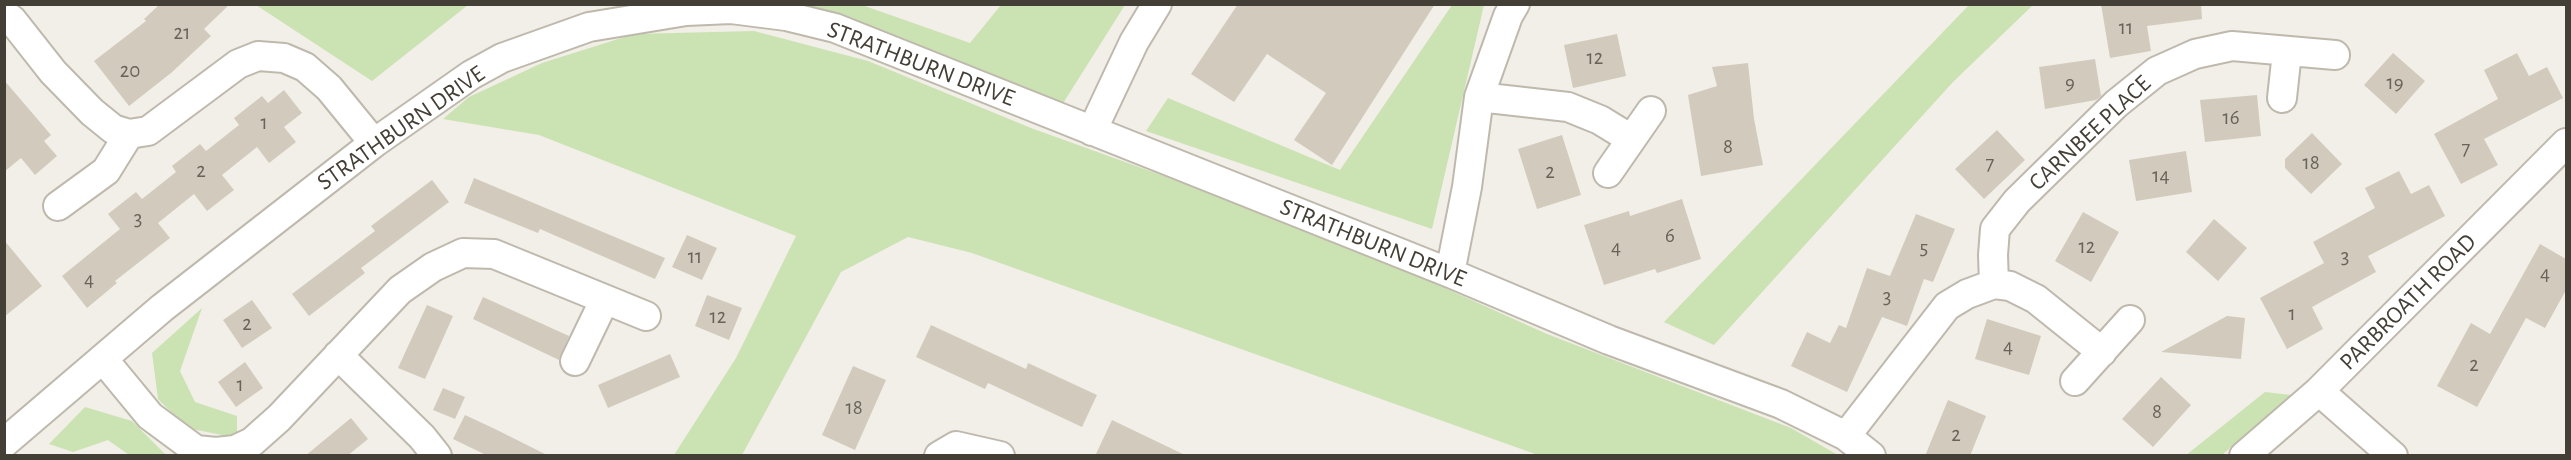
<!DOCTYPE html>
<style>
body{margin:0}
#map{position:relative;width:2571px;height:460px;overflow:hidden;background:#f1efe7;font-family:"Alegreya Sans",sans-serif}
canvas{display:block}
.frame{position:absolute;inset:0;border:6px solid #443f36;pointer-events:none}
</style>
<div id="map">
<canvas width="2571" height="460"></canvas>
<div class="frame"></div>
</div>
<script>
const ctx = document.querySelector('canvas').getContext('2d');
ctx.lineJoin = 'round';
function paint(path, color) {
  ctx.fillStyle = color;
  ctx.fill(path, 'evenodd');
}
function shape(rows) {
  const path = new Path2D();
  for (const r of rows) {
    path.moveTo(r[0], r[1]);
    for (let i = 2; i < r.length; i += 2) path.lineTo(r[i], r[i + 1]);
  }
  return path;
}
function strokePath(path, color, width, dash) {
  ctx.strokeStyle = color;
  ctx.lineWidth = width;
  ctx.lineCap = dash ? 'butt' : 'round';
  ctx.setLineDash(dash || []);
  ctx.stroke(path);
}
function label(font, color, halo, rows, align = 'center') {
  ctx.font = font + ' "Alegreya Sans",sans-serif';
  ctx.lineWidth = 5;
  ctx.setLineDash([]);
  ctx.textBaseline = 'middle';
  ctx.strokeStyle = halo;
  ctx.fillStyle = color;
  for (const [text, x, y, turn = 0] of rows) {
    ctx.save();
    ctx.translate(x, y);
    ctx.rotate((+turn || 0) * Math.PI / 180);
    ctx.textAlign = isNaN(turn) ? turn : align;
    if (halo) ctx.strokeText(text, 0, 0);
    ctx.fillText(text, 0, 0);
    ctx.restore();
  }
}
paint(shape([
 [256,5,468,5,372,81],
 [680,5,862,5,970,43,1001,5,1125,5,1055,116,835,28],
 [1452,5,1484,5,1432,229,1146,131,1168,98,1340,170],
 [1969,5,2033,5,1953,82,1714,345,1664,322],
 [754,31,868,61,1031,128,1327,235,1547,334,1791,428,1838,455,1538,455,972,253,908,237,841,272,742,455,674,455,736,358,796,236,539,135,443,119,469,97,542,63,634,34],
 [202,308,180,371,195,402,237,416,237,438,187,428,158,399,152,353],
 [2265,392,2291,395,2222,455,2185,456],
 [85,407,132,421,166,455,129,455,108,440,73,452,49,444]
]), '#cbe2b3');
paint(shape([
 [160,4,230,4,204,29,211,36,171,73,129,106,94,61,146,21,144,19],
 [1238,4,1435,4,1332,165,1294,140,1326,93,1267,54,1234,102,1191,74],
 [2101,4,2201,4,2202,19,2147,26,2151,51,2110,58],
 [1617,34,1626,76,1573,88,1564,45],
 [2393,53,2425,81,2396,114,2364,85],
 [2517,53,2529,76,2547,67,2563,98,2484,139,2498,165,2461,184,2434,134,2498,99,2484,70],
 [2095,59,2101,96,2096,100,2045,109,2039,67],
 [1748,63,1754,119,1763,165,1701,176,1688,95,1717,86,1712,67],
 [4,80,51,135,44,141,57,156,35,175,21,158,4,172],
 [284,90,302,113,284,127,296,142,269,163,257,147,222,175,234,190,207,211,194,194,158,223,170,238,115,281,117,283,87,308,62,276,120,229,108,214,136,192,142,199,176,172,172,166,200,144,206,151,239,125,234,118,262,96,268,103],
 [2257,95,2261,136,2205,142,2200,100],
 [1997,130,2025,160,1984,199,1955,169],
 [2312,133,2342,164,2311,194,2285,168,2285,159],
 [1562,135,1581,195,1537,209,1518,149],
 [2186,151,2192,192,2136,201,2129,160],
 [2399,171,2411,194,2429,185,2445,216,2368,256,2376,272,2312,307,2323,329,2287,349,2260,298,2324,263,2313,242,2375,208,2365,188],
 [474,178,665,258,655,279,540,229,538,233,464,203],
 [432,180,449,202,361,268,365,273,309,316,292,294,375,231,371,226],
 [1682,199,1701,259,1657,273,1655,269,1604,285,1584,225,1629,211,1630,216],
 [2083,212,2119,232,2091,282,2055,261],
 [1916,214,1955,229,1933,282,1924,279,1907,326,1882,317,1847,392,1791,366,1807,332,1830,343,1839,325,1846,328,1867,268,1890,276],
 [2214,219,2247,248,2218,281,2186,252],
 [687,235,717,248,702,280,672,267],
 [4,240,42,286,4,317],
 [2540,244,2566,259,2566,290,2545,328,2526,318,2477,407,2437,386,2471,323,2490,334],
 [707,295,742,308,729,340,695,326],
 [483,297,569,336,559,360,473,319],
 [252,300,272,328,242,348,223,320],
 [427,305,453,316,425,379,398,368],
 [2227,316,2245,318,2241,359,2161,352],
 [1987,319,2041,336,2029,375,1975,359],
 [931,325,1026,369,1028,363,1097,395,1082,427,988,383,985,389,916,357],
 [670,354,680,377,608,408,598,385],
 [245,362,263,388,236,407,218,382],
 [853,366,886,380,855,450,822,435],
 [2161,377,2191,405,2153,447,2122,419],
 [443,388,465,397,455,419,433,410],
 [1948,400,1986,416,1970,456,1925,456],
 [465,415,495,429,549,456,488,456,453,439],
 [351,418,368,439,347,456,305,456],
 [1112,420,1187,456,1095,456]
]), '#d2cbbd');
const minor = shape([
 [4,14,12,20,53,72,92,112,113,129,129,134,148,131,238,64,258,56,284,58,305,67,329,88,374,143],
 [1479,97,1568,107,1600,120,1631,139],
 [2282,98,2287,52],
 [1092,131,1134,42,1157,4],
 [1608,173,1651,111],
 [58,206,106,171,129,134],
 [1450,273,1467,187,1479,97,1508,16,1515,4],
 [1994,284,2010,286,2036,299,2102,352],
 [338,355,422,437,437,456],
 [103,359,150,416,196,450,216,452,235,450,252,442,279,418,400,290,433,267,463,253,494,254,646,316],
 [575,361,604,301],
 [2075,381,2130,320],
 [2319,391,2393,456],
 [1846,436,1947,306,1967,294,1994,284,1993,255,1995,229,2017,201,2116,104,2157,71,2195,54,2232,46,2335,55],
 [4,443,162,308,374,143,471,75,502,58,589,27,686,11,731,9,786,16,835,28,1450,273,1609,340,1781,404,1846,436,1871,456],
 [939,456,956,446,1000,456],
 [2244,456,2319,391,2566,143]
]);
strokePath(minor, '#bfb9ad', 32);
strokePath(minor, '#fff', 28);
label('21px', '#686258', null, [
 ["11",2126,28],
 ["21",182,33],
 ["12",1595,58],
 ["20",130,71],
 ["9",2070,83],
 ["19",2395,83],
 ["16",2231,118],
 ["1",264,123],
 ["8",1728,147],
 ["7",2466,149],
 ["18",2311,163],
 ["7",1990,164],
 ["2",201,171],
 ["2",1550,172],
 ["14",2161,176],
 ["3",138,219],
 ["6",1670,236],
 ["12",2087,247],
 ["4",1616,248],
 ["5",1924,248],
 ["11",695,257],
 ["3",2345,257],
 ["4",2545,274],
 ["4",89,280],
 ["3",1887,297],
 ["1",2292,314],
 ["12",718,317],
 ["2",247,324],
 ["4",2008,347],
 ["2",2474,365],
 ["1",240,385],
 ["18",854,408],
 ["8",2157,412],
 ["2",1956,435]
]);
label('24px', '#443f36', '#fff', [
 ["STRATHBURN DRIVE",921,64,21],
 ["STRATHBURN DRIVE",401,128,-35],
 ["CARNBEE PLACE",2090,133,-43],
 ["STRATHBURN DRIVE",1373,243,22],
 ["PARBROATH ROAD",2408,302,-45]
]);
</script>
